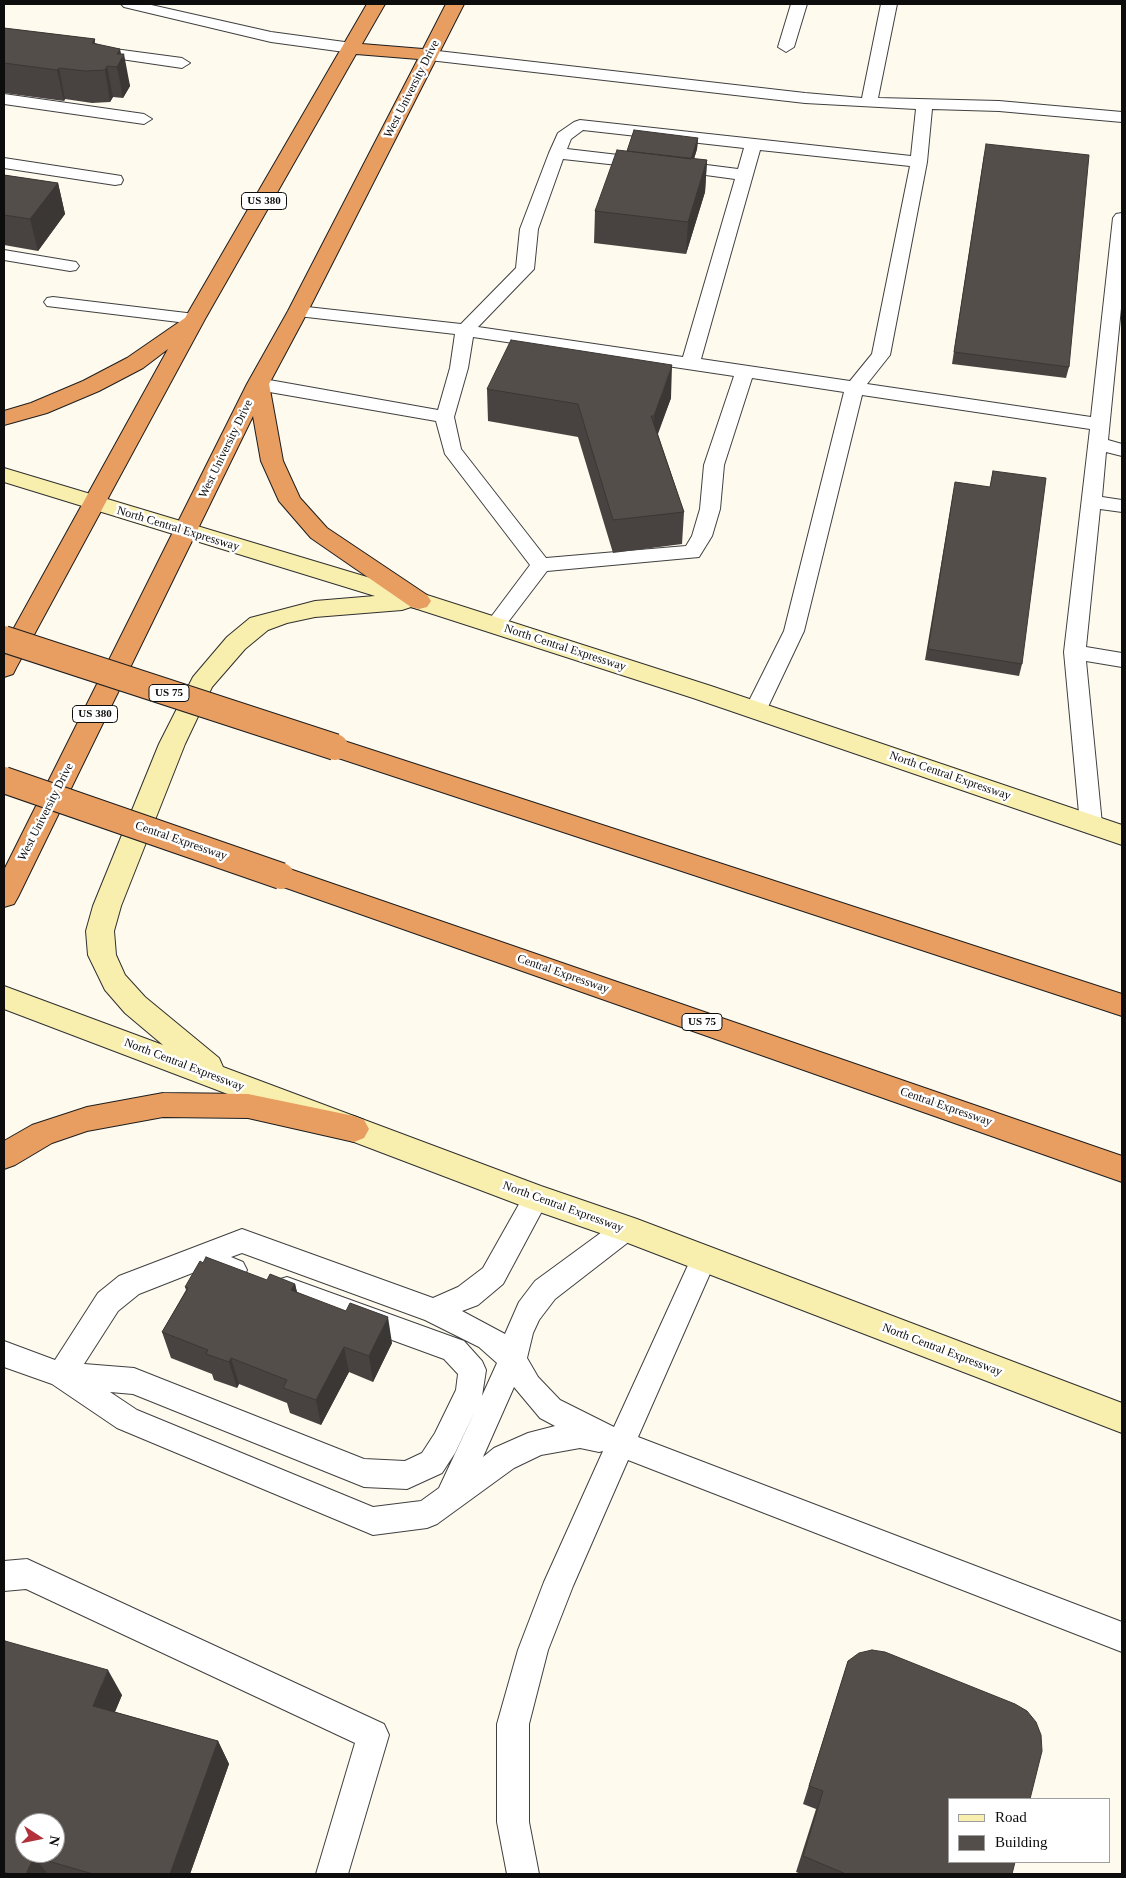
<!DOCTYPE html>
<style>
body{margin:0}
#map{position:relative;width:1126px;height:1878px;overflow:hidden;background:#fefaee;font-family:"Times New Roman",serif}
canvas{display:block}
.frame{position:absolute;inset:0;border:5px solid #0d0d0d;pointer-events:none}
.legend{position:absolute;left:948px;top:1798px;width:162px;height:65px;box-sizing:border-box;background:#fff;border:1px solid #9e9e9e;margin:0;padding:6px 9px;list-style:none;font-size:15px;color:#0d0d0d}
.legend li{display:flex;align-items:center;gap:10px;height:25px}
.legend b{width:25px;border:1px solid #9e9e9e}
.north{position:absolute;left:15px;top:1813px;width:50px;height:50px;box-sizing:border-box;background:#fff;border:1px solid #9e9e9e;border-radius:50%;rotate:101deg;font-size:14px;font-weight:700;line-height:20px;text-align:center;color:#0d0d0d}
.north::after{content:'';display:block;margin:auto;width:18px;height:22px;background:#b13039;clip-path:polygon(50% 0,100% 100%,50% 72%,0 100%)}
</style>
<div id="map">
<canvas width="1126" height="1878"></canvas>
<div class="frame"></div>
<ul class="legend">
<li><b style="height:6px;background:#f8efae"></b>Road</li>
<li><b style="height:14px;background:#544e4a"></b>Building</li>
</ul>
<div class="north">N</div>
</div>
<script>
const ctx = document.querySelector('canvas').getContext('2d');
ctx.lineJoin = 'round';
function shape(rows) {
  const path = new Path2D();
  for (const r of rows) {
    path.moveTo(r[0], r[1]);
    for (let i = 2; i < r.length; i += 2) path.lineTo(r[i], r[i + 1]);
  }
  return path;
}
function strokePath(path, color, width, dash) {
  ctx.strokeStyle = color;
  ctx.lineWidth = width;
  ctx.lineCap = dash ? 'butt' : 'round';
  ctx.setLineDash(dash || []);
  ctx.stroke(path);
}
function paint(path, color) {
  ctx.fillStyle = color;
  ctx.fill(path, 'evenodd');
}
function label(font, color, halo, rows, align = 'center') {
  ctx.font = font + ' "Times New Roman",serif';
  ctx.lineWidth = 5;
  ctx.setLineDash([]);
  ctx.textBaseline = 'middle';
  ctx.strokeStyle = halo;
  ctx.fillStyle = color;
  for (const [text, x, y, turn = 0] of rows) {
    ctx.save();
    ctx.translate(x, y);
    ctx.rotate((+turn || 0) * Math.PI / 180);
    ctx.textAlign = isNaN(turn) ? turn : align;
    if (halo) ctx.strokeText(text, 0, 0);
    ctx.fillText(text, 0, 0);
    ctx.restore();
  }
}
const lane = shape([
 [121,4,147,4,271,32,352,43,360,48,352,53,271,42,124,7,121,4],
 [791,4,807,4,794,47,786,52,778,47,791,4],
 [881,4,897,4,878,98,999,101,1122,112,1122,122,999,111,932,109,927,162,890,355,867,384,1091,417,1113,218,1116,214,1122,213,1122,298,1108,440,1122,444,1122,456,1106,452,1102,497,1122,500,1122,512,1100,509,1086,647,1122,653,1122,667,1086,661,1102,824,1099,830,1091,833,1083,830,1080,824,1064,652,1090,429,862,395,804,631,767,709,764,714,756,717,748,714,745,709,784,631,844,392,752,378,724,465,720,509,712,536,699,557,547,571,502,630,495,632,488,630,485,625,530,565,445,454,436,421,258,390,251,388,249,384,251,380,258,378,438,410,450,368,455,334,298,316,292,315,289,311,292,307,298,306,461,324,516,268,520,229,549,153,558,133,574,122,580,120,911,156,916,109,805,103,429,60,424,58,421,55,424,52,429,50,805,93,862,98,881,4],
 [583,130,744,148,738,169,691,163,685,164,683,168,685,172,691,173,735,179,683,357,478,327,534,269,538,229,563,159,627,166,633,164,635,161,633,158,627,156,567,149,571,139,583,130],
 [760,150,910,166,872,354,850,381,701,359,760,150],
 [473,337,734,376,704,465,700,509,692,536,686,546,546,558,461,449,454,417,468,368,473,337],
 [92,46,182,58,190,63,182,68,87,54,84,51,87,48,92,46],
 [4,94,144,114,152,119,144,124,4,104,4,94],
 [4,158,115,175,121,176,123,180,121,184,115,185,4,168,4,158],
 [4,250,76,262,79,266,76,270,70,271,4,260,4,250],
 [53,297,195,314,201,315,204,319,201,323,195,324,47,306,44,302,47,298,53,297],
 [536,1187,545,1190,549,1198,503,1284,478,1305,462,1311,505,1334,519,1302,535,1281,617,1221,626,1217,635,1221,639,1229,635,1237,555,1299,539,1320,533,1333,527,1358,538,1377,560,1400,614,1427,694,1252,703,1248,712,1252,716,1260,638,1437,1122,1622,1122,1652,628,1460,573,1586,548,1650,529,1724,529,1822,539,1874,507,1874,497,1822,497,1724,518,1650,544,1582,603,1451,599,1452,580,1448,541,1455,514,1468,437,1524,427,1528,373,1535,117,1428,52,1384,4,1367,4,1341,55,1360,98,1293,119,1276,242,1229,433,1298,458,1287,483,1268,527,1190,536,1187],
 [242,1253,425,1320,479,1347,497,1363,482,1396,486,1370,482,1361,464,1341,287,1277,277,1280,273,1289,277,1298,444,1359,458,1374,456,1390,435,1433,422,1453,405,1461,364,1459,134,1368,84,1364,118,1311,139,1294,200,1270,234,1282,243,1278,247,1270,243,1262,231,1257,242,1253],
 [514,1387,540,1418,555,1426,528,1433,494,1448,483,1457,514,1387],
 [110,1392,133,1394,364,1487,407,1489,442,1473,455,1453,475,1411,439,1488,421,1501,373,1507,137,1410,110,1392],
 [27,1559,384,1724,389,1735,348,1874,316,1874,355,1743,26,1589,4,1591,4,1561,27,1559]
]);
const secondary = shape([
 [4,468,427,595,711,686,1122,825,1122,845,693,698,411,607,402,610,315,617,287,623,268,630,245,649,212,687,185,744,121,906,114,931,116,955,125,975,145,997,219,1058,223,1067,541,1186,637,1219,1122,1403,1122,1433,620,1240,525,1207,4,1009,4,986,163,1045,125,1013,105,990,88,955,86,931,93,906,159,744,193,677,227,637,250,618,315,601,375,596,4,482,4,468]
]);
const highway = shape([
 [367,4,385,4,362,44,423,49,446,4,464,4,308,311,269,384,283,461,300,498,327,528,427,595,431,601,427,607,419,609,411,607,311,538,279,501,261,461,253,416,18,897,14,904,4,907,4,870,247,384,288,311,418,59,356,54,205,319,16,668,13,674,4,677,4,646,168,349,143,368,99,391,47,413,4,425,4,411,31,403,83,381,127,358,185,318,367,4],
 [335,738,1122,994,1122,1016,326,754,322,747,326,740,335,738],
 [281,866,1122,1156,1122,1182,272,883,268,876,272,869,281,866],
 [163,1093,248,1094,354,1116,364,1120,369,1129,364,1138,354,1142,248,1118,163,1117,87,1131,52,1143,15,1165,4,1169,4,1141,32,1125,87,1107,163,1093]
]);
strokePath(lane, '#404040', 2);
strokePath(secondary, '#2f2f2f', 2);
strokePath(highway, '#1e1e1e', 2);
paint(lane, '#fff');
paint(secondary, '#f8efae');
paint(highway, '#e89d61');
const highwayBridge = shape([
 [4,639,335,747],
 [4,780,281,876]
]);
strokePath(highwayBridge, '#1e1e1e', 28, []);
strokePath(highwayBridge, '#e89d61', 26);
paint(shape([
 [732,4,744,4,744,5],
 [4,28,95,39,95,43,121,54,130,86,123,98,113,97,110,102,92,103,65,99,64,101,4,93],
 [698,138,697,149,694,159,707,160,705,192,686,254,594,243,595,211,627,151],
 [984,155,1069,367,1066,378,952,364],
 [4,175,58,183,65,214,38,251,4,245],
 [487,389,671,398,658,434,684,512,682,544,613,553,578,437,488,421],
 [993,471,1022,664,1019,676,925,660,953,494,990,487],
 [295,1284,297,1292,392,1343,373,1382,349,1372,321,1425,290,1413,287,1403,239,1384,237,1388,214,1380,212,1374,171,1358,162,1332,186,1290,185,1287],
 [4,1643,122,1695,115,1712,218,1741,229,1764,190,1874,4,1874],
 [848,1661,1012,1874,801,1874,796,1872,816,1809,803,1804]
]), '#484340');
paint(shape([
 [120,49,122,58,124,54,130,86,123,98,117,67,117,54],
 [107,66,113,97,110,102,105,70],
 [59,68,65,99,64,101,57,70],
 [698,138,697,149,684,190,685,178],
 [707,160,705,192,686,254,688,222],
 [58,183,65,214,38,251,30,219],
 [672,365,671,398,652,448,654,416],
 [295,1284,301,1310,291,1290],
 [388,1317,392,1343,373,1382,369,1356],
 [344,1347,349,1372,321,1425,316,1400],
 [231,1358,239,1384,237,1388,229,1362],
 [108,1670,122,1695,107,1730,93,1706],
 [218,1741,229,1764,190,1874,170,1874],
 [34,1857,48,1874,26,1874]
]), '#3b3734');
const building = shape([
 [4,28,95,39,92,43,120,49,117,54,124,54,117,67,107,66,105,70,85,71,59,68,57,70,4,63,4,28],
 [634,130,698,138,691,159,627,151,634,130],
 [986,144,1089,155,1069,367,954,352,986,144],
 [617,150,707,160,688,222,595,211,617,150],
 [4,175,58,183,30,219,4,215,4,175],
 [511,340,672,365,654,416,651,416,684,512,613,520,578,404,487,389,511,340],
 [993,471,1046,478,1022,664,928,649,955,482,990,487,993,471],
 [206,1257,267,1280,270,1274,295,1284,291,1290,346,1311,350,1303,388,1317,369,1356,344,1347,316,1400,283,1388,287,1380,231,1358,229,1362,206,1354,208,1350,162,1332,188,1288,185,1287,200,1261,203,1263,206,1257],
 [5,1641,108,1670,93,1706,218,1741,170,1874,93,1874,34,1857,26,1874,10,1874,4,1872,4,1643,5,1641],
 [25,1823,55,1823,55,1853,25,1853,25,1823],
 [872,1650,885,1652,1015,1704,1027,1711,1036,1722,1041,1735,1042,1751,1030,1799,950,1799,950,1862,1015,1862,1012,1874,846,1874,803,1856,823,1791,809,1786,848,1661,859,1653,872,1650]
]);
paint(building, '#544e4a');
strokePath(building, '#3b3734', 1);
for (const [x, y, w] of [
 [264,201,45],
 [169,693,40],
 [95,714,45],
 [702,1022,40]
]) {
  const box = new Path2D();
  box.roundRect(x - w / 2, y - 8.5, w, 17, 4);
  ctx.fillStyle = '#fff';
  ctx.fill(box);
  strokePath(box, '#0d0d0d', 1);
}
label('bold 11px', '#0d0d0d', null, [
 ["US 380",264,201],
 ["US 75",169,693],
 ["US 380",95,714],
 ["US 75",702,1022]
]);
label('12px', '#0d0d0d', '#fff', [
 ["West University Drive",412,89,-63],
 ["West University Drive",226,449,-64],
 ["North Central Expressway",178,529,17],
 ["North Central Expressway",565,648,18],
 ["North Central Expressway",950,776,19],
 ["West University Drive",46,812,-63],
 ["Central Expressway",181,841,19],
 ["Central Expressway",563,974,19],
 ["North Central Expressway",184,1065,21],
 ["Central Expressway",946,1107,19],
 ["North Central Expressway",563,1207,20],
 ["North Central Expressway",942,1350,21]
]);
</script>
